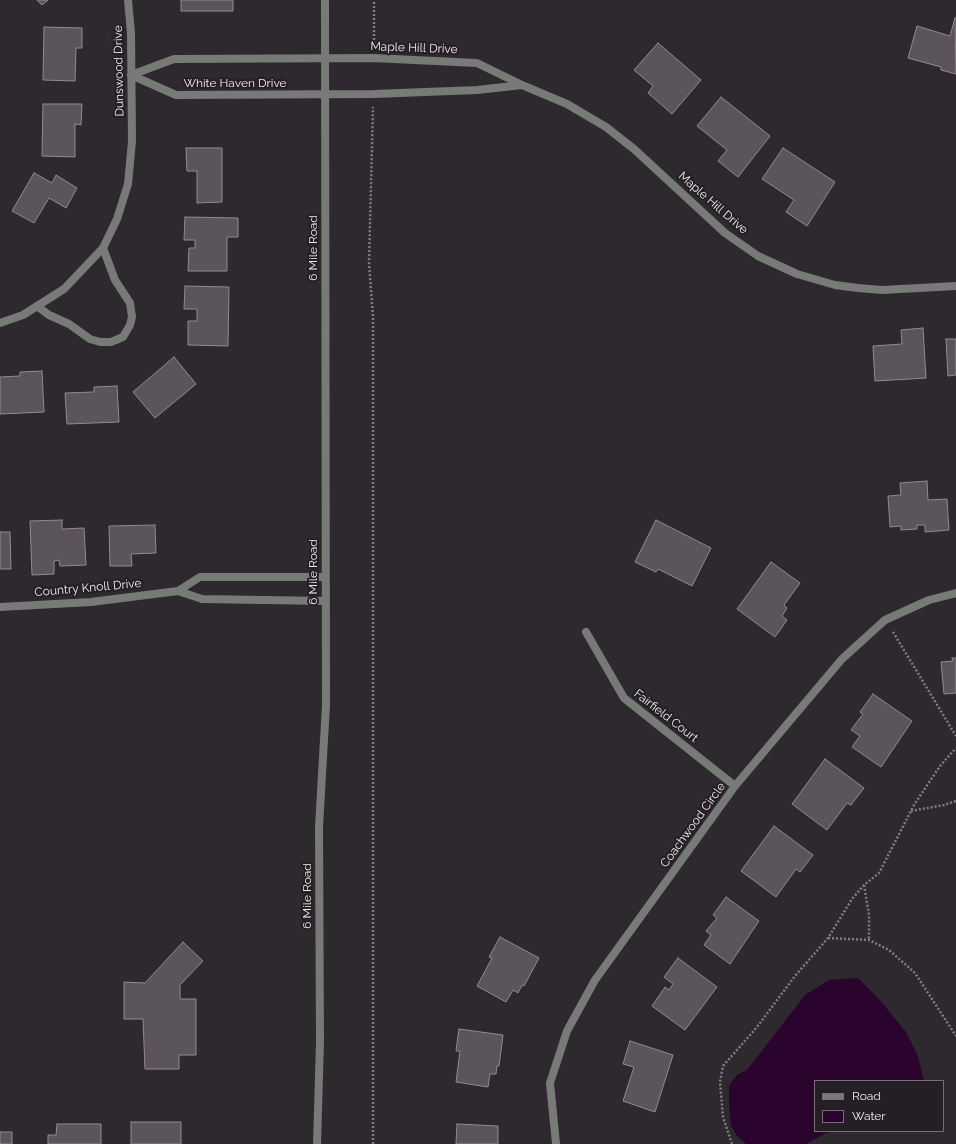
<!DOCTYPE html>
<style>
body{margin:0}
#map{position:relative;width:956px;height:1144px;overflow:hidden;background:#2e282f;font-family:Raleway,sans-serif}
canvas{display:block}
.legend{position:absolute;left:814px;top:1080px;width:130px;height:52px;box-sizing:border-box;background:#251e25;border:1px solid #767076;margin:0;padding:5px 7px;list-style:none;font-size:12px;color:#efebef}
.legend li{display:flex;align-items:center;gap:8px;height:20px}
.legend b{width:20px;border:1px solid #767076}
</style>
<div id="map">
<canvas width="956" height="1144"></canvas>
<ul class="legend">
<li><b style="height:5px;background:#777a76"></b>Road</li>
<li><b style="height:11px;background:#2a042d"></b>Water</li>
</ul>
</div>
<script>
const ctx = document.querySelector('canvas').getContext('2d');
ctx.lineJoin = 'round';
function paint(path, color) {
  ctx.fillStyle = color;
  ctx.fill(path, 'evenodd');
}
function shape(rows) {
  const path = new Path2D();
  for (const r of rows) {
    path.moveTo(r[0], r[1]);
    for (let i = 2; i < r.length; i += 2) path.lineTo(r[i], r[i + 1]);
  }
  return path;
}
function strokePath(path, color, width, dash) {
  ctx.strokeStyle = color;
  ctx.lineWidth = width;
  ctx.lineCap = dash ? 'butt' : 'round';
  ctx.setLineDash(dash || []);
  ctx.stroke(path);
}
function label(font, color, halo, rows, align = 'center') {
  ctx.font = font + ' Raleway,sans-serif';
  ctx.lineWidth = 4;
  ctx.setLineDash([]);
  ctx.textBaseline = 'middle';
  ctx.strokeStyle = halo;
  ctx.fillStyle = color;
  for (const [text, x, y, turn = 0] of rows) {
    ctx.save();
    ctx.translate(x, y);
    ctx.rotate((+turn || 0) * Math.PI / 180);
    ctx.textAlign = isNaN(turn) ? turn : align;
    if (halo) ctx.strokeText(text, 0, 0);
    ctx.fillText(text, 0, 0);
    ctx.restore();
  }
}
paint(shape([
 [858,978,879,999,906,1032,918,1056,924,1081,815,1081,815,1131,834,1131,826,1133,806,1144,746,1144,737,1136,731,1126,729,1104,729,1086,737,1075,747,1070,805,995,829,980]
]), '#2a042d');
const building = shape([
 [37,0,48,0,42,5,37,0],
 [181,0,233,0,233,11,181,11,181,0],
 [955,18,956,74,941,70,941,67,908,58,917,26,950,36,955,18],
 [44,27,82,28,82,48,76,48,75,81,43,80,44,27],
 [658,43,701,80,672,114,648,93,653,86,634,70,658,43],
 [721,97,770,136,738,177,718,161,727,150,697,126,721,97],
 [43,104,82,104,81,125,75,124,75,157,42,156,43,104],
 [186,148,222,148,222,202,197,203,197,171,187,171,186,148],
 [783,148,835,182,807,226,786,212,794,200,762,179,783,148],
 [34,173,52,183,56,175,77,188,66,208,49,198,34,223,12,211,34,173],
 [185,217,238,218,238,237,227,237,227,271,188,271,189,248,195,248,195,240,184,240,185,217],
 [185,286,229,287,228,346,188,345,188,321,197,321,197,309,184,309,185,286],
 [923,328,926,378,875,381,873,346,902,344,901,330,923,328],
 [946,339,956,339,956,375,948,376,946,339],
 [174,357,196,384,155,418,133,392,174,357],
 [42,371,44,412,0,414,0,377,20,376,20,372,42,371],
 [117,386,119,422,67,424,65,393,94,392,94,387,117,386],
 [927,481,928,500,947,499,949,530,925,532,925,525,917,525,917,529,901,530,901,526,890,527,888,496,901,495,900,483,927,481],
 [62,520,62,529,84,528,86,565,60,566,59,560,54,561,54,574,32,575,30,521,62,520],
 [656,520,711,548,692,586,658,569,656,572,635,562,656,520],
 [155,525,156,553,131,554,132,566,110,566,109,526,155,525],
 [0,532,10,532,11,569,0,569,0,532],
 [771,562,800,583,784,605,787,608,782,616,787,620,775,637,737,609,771,562],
 [952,658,956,658,956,693,944,694,941,662,953,661,952,658],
 [873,694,912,721,881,767,852,747,860,736,851,730,863,714,860,712,873,694],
 [825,759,864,788,851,805,847,803,827,830,792,804,825,759],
 [774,826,813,855,800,872,796,869,776,897,741,871,774,826],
 [726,897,759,921,730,964,704,945,711,935,706,931,717,918,713,915,726,897],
 [500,937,539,958,524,986,522,985,518,993,513,990,506,1002,477,986,492,958,489,957,500,937],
 [183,942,203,961,180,985,180,999,196,999,196,1055,179,1055,179,1069,145,1069,143,1019,124,1019,124,982,145,983,183,942],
 [678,958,717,987,685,1030,652,1006,665,987,669,990,673,984,664,977,678,958],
 [459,1029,503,1035,499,1066,497,1066,496,1074,490,1074,488,1087,456,1082,460,1051,456,1051,459,1029],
 [630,1041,673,1055,655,1112,623,1101,634,1067,623,1064,630,1041],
 [131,1122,181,1122,181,1144,131,1144,131,1122],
 [57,1124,101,1124,101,1144,48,1144,48,1135,56,1135,57,1124],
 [457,1124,498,1126,498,1144,456,1144,457,1124],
 [0,1132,12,1132,12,1144,0,1144,0,1132]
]);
paint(building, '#5b545b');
strokePath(building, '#938a93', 1);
strokePath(shape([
 [374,44,374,0],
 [893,632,956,736],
 [911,811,944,805,956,801],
 [864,885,869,915,869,940],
 [828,938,869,940,889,950,915,973,956,1036],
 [373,1144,373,317,369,263,373,107],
 [732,1144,723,1117,720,1082,723,1066,757,1027,795,976,828,938,852,899,864,885,879,873,914,805,940,766,956,748]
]), '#827d83', 2.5, [2, 2]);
strokePath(shape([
 [131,75,174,59,373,58,477,63,522,85,567,104,606,127,634,149,725,233,758,256,797,274,835,285,858,288,882,290,956,286],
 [131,75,176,95,374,94,477,90,522,85],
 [37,306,49,315,69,324,90,339,100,342,111,342,123,337,130,325,132,317,130,303,115,280,103,248],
 [0,323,23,315,64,289,103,248,117,219,128,184,132,141,131,33,128,0],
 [325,577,200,577,178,591,202,599,325,601],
 [0,607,91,602,178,591],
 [586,632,624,698,735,786],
 [556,1144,550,1083,567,1031,595,980,735,786,842,659,885,620,929,600,956,593]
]), '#777a76', 8);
strokePath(shape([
 [317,1144,320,1042,319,827,326,705,325,0]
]), '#777a76', 8);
label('12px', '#efebef', '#251e25', [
 ["Maple Hill Drive",414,48,2],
 ["Dunswood Drive",119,71,-91],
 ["White Haven Drive",235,83],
 ["Maple Hill Drive",713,203,41],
 ["6 Mile Road",313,248,-90],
 ["6 Mile Road",313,572,-90],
 ["Country Knoll Drive",88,588,-5],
 ["Fairfield Court",666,716,38],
 ["Coachwood Circle",693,825,-54],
 ["6 Mile Road",307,896,-90]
]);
</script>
